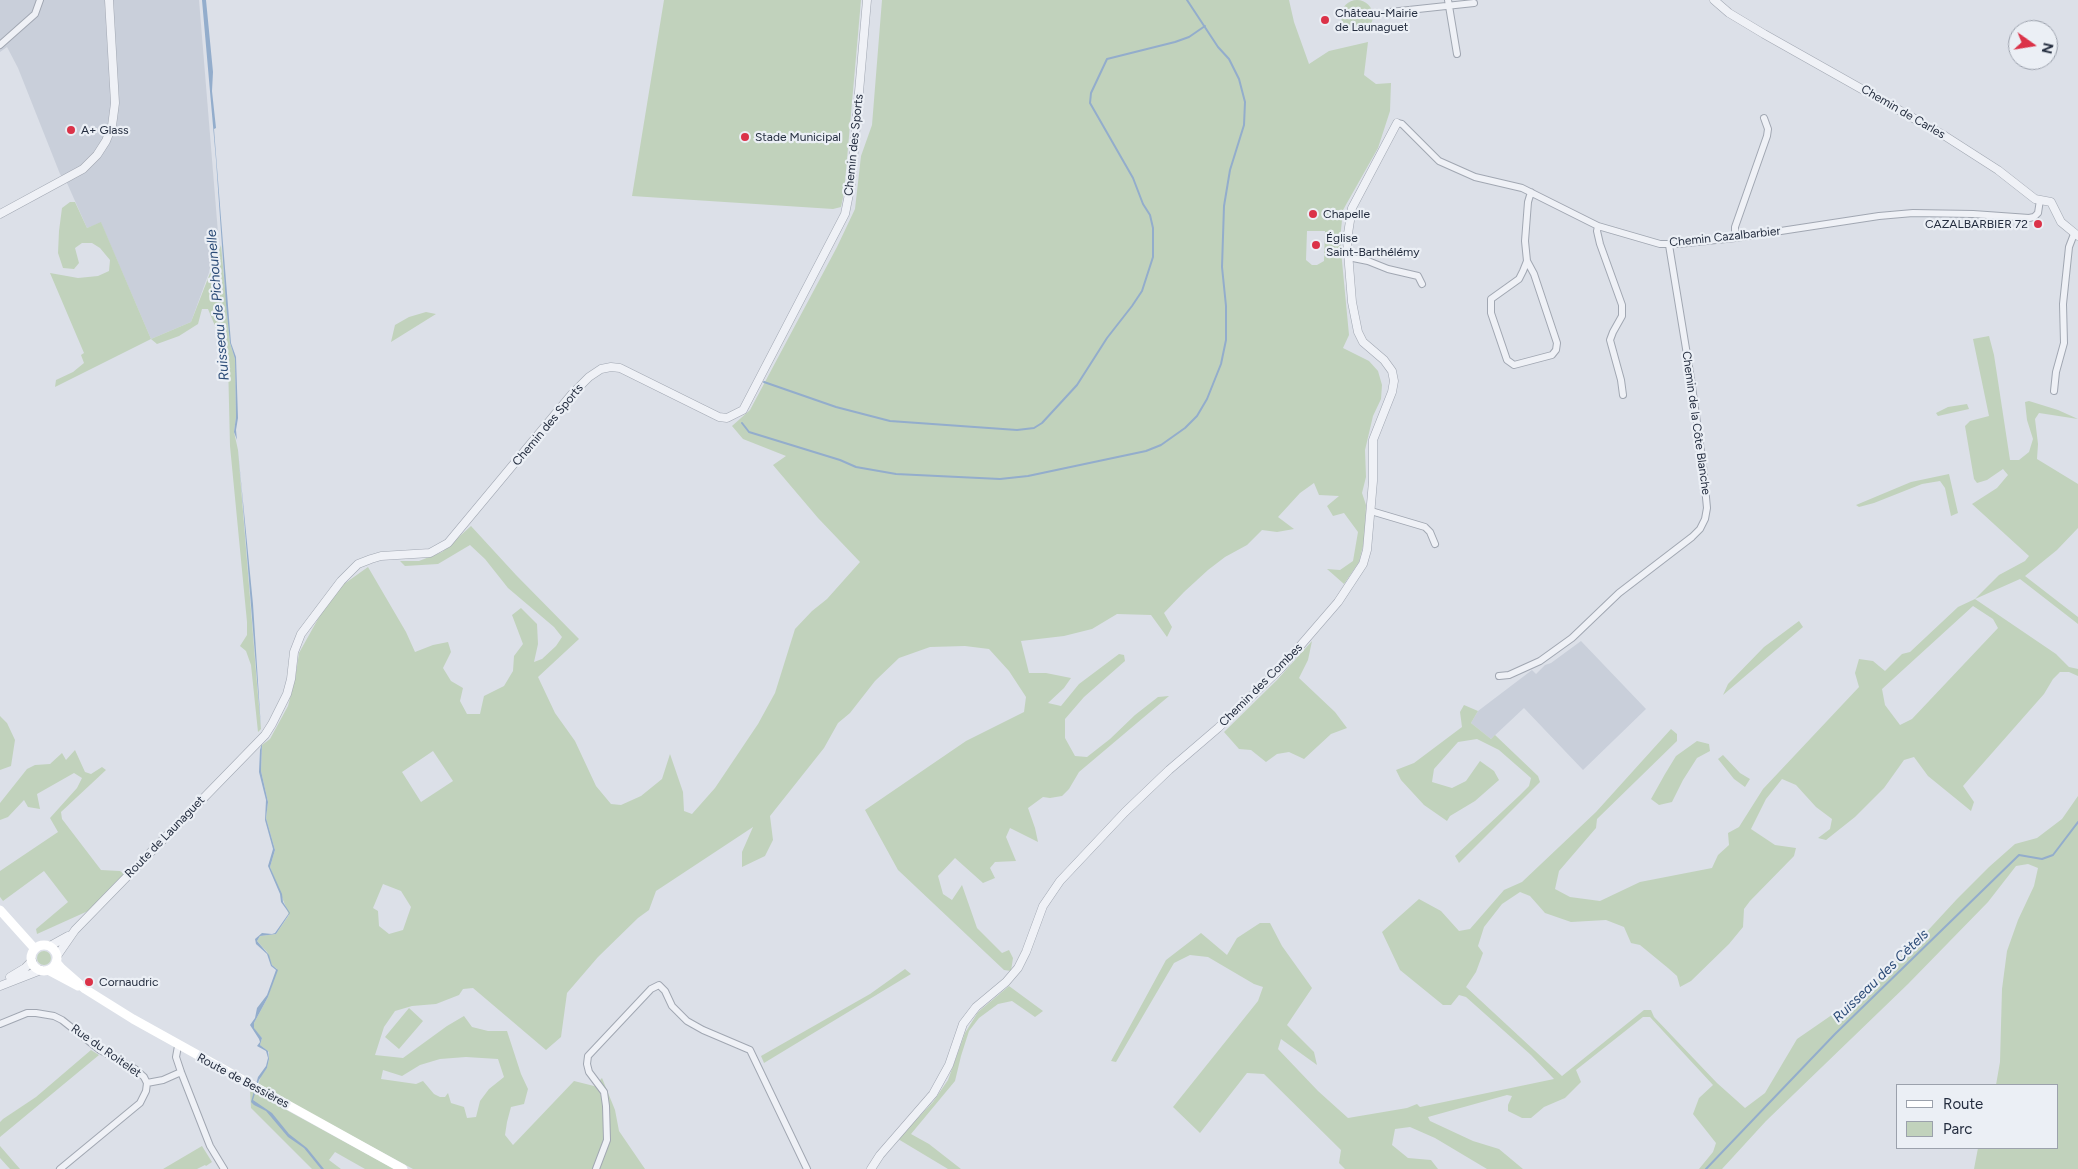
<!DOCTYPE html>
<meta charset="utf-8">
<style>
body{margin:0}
#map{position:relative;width:2078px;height:1169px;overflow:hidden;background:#dce0e8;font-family:Figtree,sans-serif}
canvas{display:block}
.legend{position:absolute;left:1896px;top:1084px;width:162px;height:65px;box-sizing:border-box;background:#ebeff5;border:1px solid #9ba1ac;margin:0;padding:6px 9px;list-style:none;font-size:15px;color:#242d3f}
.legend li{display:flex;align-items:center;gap:10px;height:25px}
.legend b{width:25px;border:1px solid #9ba1ac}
.north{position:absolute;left:2008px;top:20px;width:50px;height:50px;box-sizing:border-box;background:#ebeff5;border:1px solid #9ba1ac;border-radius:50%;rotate:103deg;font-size:14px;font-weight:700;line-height:20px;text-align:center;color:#242d3f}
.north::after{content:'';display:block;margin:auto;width:18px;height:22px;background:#db3248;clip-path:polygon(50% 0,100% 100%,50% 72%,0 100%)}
</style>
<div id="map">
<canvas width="2078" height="1169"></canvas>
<ul class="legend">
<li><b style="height:6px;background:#fff"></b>Route</li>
<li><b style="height:14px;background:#c1d2bc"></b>Parc</li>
</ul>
<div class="north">N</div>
</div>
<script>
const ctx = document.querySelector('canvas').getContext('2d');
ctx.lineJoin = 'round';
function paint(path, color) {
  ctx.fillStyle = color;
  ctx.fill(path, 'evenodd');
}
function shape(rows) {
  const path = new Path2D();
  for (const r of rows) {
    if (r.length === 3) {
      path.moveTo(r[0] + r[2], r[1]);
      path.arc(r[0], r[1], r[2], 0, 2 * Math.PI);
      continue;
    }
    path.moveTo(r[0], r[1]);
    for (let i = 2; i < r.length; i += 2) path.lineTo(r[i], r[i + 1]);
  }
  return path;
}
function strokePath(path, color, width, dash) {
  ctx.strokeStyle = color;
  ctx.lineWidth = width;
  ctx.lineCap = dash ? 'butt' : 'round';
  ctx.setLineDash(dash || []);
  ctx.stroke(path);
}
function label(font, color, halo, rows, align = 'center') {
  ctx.font = font + ' Figtree,sans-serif';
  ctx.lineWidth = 4.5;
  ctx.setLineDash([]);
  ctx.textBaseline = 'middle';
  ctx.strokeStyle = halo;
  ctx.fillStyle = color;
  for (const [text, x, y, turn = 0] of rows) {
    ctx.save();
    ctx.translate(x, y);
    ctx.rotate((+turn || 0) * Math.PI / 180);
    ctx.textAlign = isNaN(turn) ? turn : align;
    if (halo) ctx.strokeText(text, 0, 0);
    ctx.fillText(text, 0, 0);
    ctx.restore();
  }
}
paint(shape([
 [0,0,199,0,219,245,191,322,151,339,101,223,87,228,67,183,60,174,18,68,7,47,0,52],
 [1581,641,1646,709,1583,770,1524,708,1491,739,1471,723,1478,711,1532,670,1536,674,1545,665,1551,663]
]), '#c9cfda');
paint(shape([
 [664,0,861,0,844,193,841,207,833,209,632,196],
 [882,0,1289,0,1294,22,1309,64,1329,51,1368,42,1364,75,1376,84,1391,83,1390,111,1378,148,1343,210,1340,240,1349,335,1343,348,1369,361,1378,371,1382,385,1381,399,1373,416,1365,450,1366,477,1362,493,1366,505,1365,538,1359,562,1344,584,1327,569,1340,570,1353,561,1358,532,1344,513,1333,516,1327,506,1339,496,1319,495,1314,483,1300,493,1278,517,1294,529,1277,532,1262,530,1247,545,1225,557,1208,570,1184,592,1164,613,1172,627,1167,637,1151,615,1117,614,1092,629,1064,636,1021,641,1029,673,1046,673,1071,678,1064,688,1048,703,1061,706,1079,684,1119,654,1124,655,1125,661,1084,697,1065,719,1065,738,1075,756,1087,757,1110,739,1135,715,1158,697,1169,696,1079,772,1069,789,1062,796,1050,798,1043,797,1028,808,1035,828,1038,842,1010,828,1006,837,1016,861,995,862,990,868,995,878,983,883,955,858,938,876,943,894,952,900,962,885,977,928,1002,953,1009,950,1013,958,1011,971,1004,970,898,870,865,810,966,741,1024,712,1026,697,1009,671,989,649,965,646,930,647,899,658,875,681,850,713,838,723,824,748,770,816,773,840,765,856,742,867,742,852,753,827,656,891,649,910,638,918,598,957,567,993,561,1037,546,1050,473,988,463,989,459,995,436,1004,412,1006,395,1011,384,1027,375,1055,403,1058,447,1026,464,1016,472,1027,488,1031,507,1031,521,1074,528,1089,524,1104,511,1107,507,1122,505,1135,513,1145,574,1081,598,1087,604,1104,605,1127,602,1149,593,1169,413,1169,258,1085,261,1076,267,1068,269,1059,269,1052,260,1045,262,1038,253,1028,254,1023,268,997,277,969,272,965,267,952,257,941,260,936,276,934,289,915,270,867,275,850,266,818,268,802,261,771,262,745,270,739,288,706,295,679,299,653,323,610,344,584,368,567,406,632,415,652,433,645,448,642,451,652,443,668,451,681,463,688,460,701,467,714,480,714,484,696,504,686,513,671,514,656,523,644,512,615,521,608,537,624,538,644,534,662,542,659,556,646,562,637,554,627,508,588,485,559,470,545,438,564,405,566,400,561,419,561,442,552,471,526,516,575,579,639,538,677,555,713,575,741,596,786,611,804,621,805,641,796,662,779,670,754,683,792,684,811,692,814,715,788,758,724,775,693,795,629,812,611,827,599,860,562,818,518,773,465,786,456,743,439,732,426,750,410,837,247,855,209,861,156,872,125],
 [1307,231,1325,231,1324,261,1317,265,1312,265,1306,260],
 [433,751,453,781,421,802,402,772],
 [383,884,401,891,411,907,403,930,389,934,379,926,378,911,373,908],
 [466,1057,498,1059,504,1077,489,1089,480,1101,476,1117,467,1118,464,1107,451,1103,448,1093,445,1097,440,1097,434,1094,423,1081,416,1084,381,1079,383,1070,402,1076,420,1065,440,1059],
 [1357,16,16],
 [70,202,75,202,87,228,101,222,151,339,191,322,221,245,230,343,235,359,236,417,234,432,238,450,257,684,261,729,258,732,251,665,246,651,240,646,247,635,247,622,230,446,228,361,220,338,208,309,202,309,198,324,179,336,157,344,151,339,55,387,56,380,73,372,84,363,81,355,84,353,50,273,78,278,98,276,109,271,110,260,100,248,92,243,82,243,75,248,79,263,74,269,63,268,58,253,59,231,62,208],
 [426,312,436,314,391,342,395,325,409,317],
 [1989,336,1994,355,2010,460,2019,460,2029,452,2033,439,2027,420,2025,402,2029,401,2058,410,2078,419,2039,413,2035,419,2038,444,2037,459,2078,484,2078,528,2057,550,2025,576,2078,617,2078,624,2020,579,1975,599,2056,654,2069,667,2078,669,2078,676,2069,672,2060,672,2053,679,2044,694,1963,786,1974,802,1971,811,1928,776,1914,757,1904,760,1884,788,1855,817,1826,840,1818,838,1830,829,1832,819,1816,807,1796,785,1782,779,1766,799,1751,829,1775,845,1796,848,1794,856,1750,901,1744,909,1743,927,1729,944,1691,981,1680,987,1677,976,1668,968,1640,945,1631,943,1624,927,1606,920,1571,922,1545,913,1530,896,1520,892,1502,904,1484,927,1478,946,1483,953,1476,972,1466,987,1562,1076,1644,1010,1651,1010,1654,1017,1717,1083,1745,1108,1765,1093,1797,1039,1855,999,1920,939,1957,899,1989,867,2015,844,2037,838,2062,819,2078,796,2078,1169,1974,1169,1978,1148,2057,1148,2057,1085,1996,1085,2000,1062,2002,989,2007,951,2018,920,2034,886,2038,868,2028,864,2016,866,1988,902,1908,984,1766,1121,1722,1169,1699,1169,1713,1152,1716,1143,1693,1114,1699,1098,1713,1085,1650,1017,1643,1017,1576,1070,1581,1082,1565,1098,1544,1107,1531,1118,1522,1118,1508,1111,1508,1105,1512,1096,1507,1095,1428,1117,1430,1121,1473,1141,1499,1149,1523,1169,1487,1169,1435,1138,1410,1127,1395,1129,1392,1145,1408,1158,1431,1160,1438,1169,1345,1169,1339,1163,1341,1150,1264,1074,1247,1073,1200,1133,1173,1107,1258,1001,1263,987,1254,984,1208,957,1190,955,1174,963,1116,1062,1111,1061,1166,960,1201,933,1227,955,1237,938,1260,923,1270,923,1282,946,1312,988,1287,1025,1314,1052,1317,1065,1281,1039,1278,1049,1318,1091,1348,1118,1407,1108,1417,1104,1420,1107,1554,1079,1531,1055,1466,997,1459,995,1451,1005,1443,1005,1400,970,1382,932,1419,899,1441,911,1459,931,1470,929,1504,890,1522,882,1596,812,1671,729,1677,734,1677,741,1597,819,1596,828,1559,871,1555,889,1570,897,1600,901,1640,882,1712,868,1718,855,1729,845,1728,833,1739,827,1763,789,1859,687,1855,673,1859,659,1873,661,1885,671,1902,654,1910,652,1958,607,1975,599,1999,575,2025,561,2029,556,1972,504,1997,488,2008,475,2003,469,1987,480,1977,483,1974,479,1965,426,1970,421,1989,416,1973,339],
 [1973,606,1993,619,1998,628,1912,719,1900,725,1885,705,1882,689],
 [1967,404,1969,409,1938,416,1936,413,1948,407],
 [1949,474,1958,513,1951,516,1945,488,1940,481,1922,484,1874,503,1859,507,1856,505,1911,482],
 [1799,621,1803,627,1723,695,1728,684,1764,647],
 [1312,641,1308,660,1299,678,1335,712,1347,728,1331,734,1304,759,1289,752,1277,754,1266,762,1251,750,1239,749,1224,732,1277,680],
 [1464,705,1478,711,1471,723,1491,739,1495,735,1538,776,1540,782,1459,863,1455,856,1519,796,1529,786,1531,778,1499,750,1477,739,1458,742,1434,769,1432,782,1452,788,1466,781,1480,761,1494,771,1499,780,1475,801,1450,816,1447,821,1424,805,1401,780,1396,770,1414,763,1462,727,1460,712],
 [0,716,7,723,15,740,11,766,0,770],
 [1697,741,1709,744,1710,751,1697,758,1683,780,1672,802,1659,805,1651,799,1665,774,1676,756],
 [75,750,85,772,91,774,102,767,106,770,61,812,62,819,101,870,120,871,124,874,88,911,37,934,36,929,68,902,44,871,3,901,0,897,0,871,58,832,50,818,77,788,82,778,74,773,37,794,40,809,28,807,24,800,8,817,0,820,0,803,27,769,35,765,50,764,62,753,66,760],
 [1723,755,1740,773,1750,779,1745,787,1734,779,1718,759],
 [44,958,7],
 [905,969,911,974,764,1063,761,1056,870,994],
 [1009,986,1043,1011,1035,1017,1012,1001,998,1004,979,1018,969,1031,961,1056,955,1081,911,1134,929,1144,961,1169,948,1169,898,1139,933,1102,948,1080,965,1033,978,1012],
 [409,1008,423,1021,399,1049,385,1037],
 [91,1050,99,1055,0,1137,0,1122,3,1119,36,1097],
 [602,1078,615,1110,619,1131,645,1169,598,1169,610,1142,609,1106,599,1081],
 [250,1090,394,1169,365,1169,335,1152,329,1160,341,1169,312,1169,251,1108],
 [0,1146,20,1169,10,1169,0,1158],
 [202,1146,212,1162,206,1166,205,1165,197,1169,163,1169]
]), '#c1d2bc');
paint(shape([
 [202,0,206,0,213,72,212,91,216,128,214,129,222,231,231,343,236,357,238,418,236,430,253,604,261,729,242,494,237,440,234,432,236,417,235,359,230,343,226,304,216,160],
 [262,743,261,771,268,802,266,818,275,850,270,867,282,894,283,902,290,913,276,934,260,936,257,941,269,955,272,965,278,970,268,997,254,1023,254,1028,262,1038,260,1045,268,1051,269,1059,267,1068,259,1080,253,1100,272,1113,289,1134,307,1148,324,1169,321,1169,304,1148,288,1137,266,1111,254,1105,251,1102,258,1077,266,1066,268,1058,266,1051,257,1046,260,1042,259,1039,250,1025,255,1018,257,1008,267,995,276,970,271,966,267,954,256,944,255,939,262,933,272,934,275,933,289,913,281,902,280,894,268,866,273,849,265,820,266,800,259,772,260,750]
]), '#93adcc');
strokePath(shape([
 [764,382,836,407,890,421,1017,430,1034,428,1042,423,1077,385,1107,338,1132,306,1142,291,1153,257,1153,228,1150,215,1143,204,1133,178,1090,103,1091,93,1107,59,1175,42,1189,37,1205,26],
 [742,423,749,432,840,460,856,467,896,474,1000,479,1028,476,1146,451,1161,445,1185,428,1197,416,1207,399,1221,364,1226,340,1226,306,1222,267,1224,206,1230,170,1244,125,1245,102,1239,79,1229,59,1218,47,1187,0],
 [1706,1169,1835,1034,2019,855,2042,859,2053,855,2078,822]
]), '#93adcc', 2);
const minor = shape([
 [1448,0,1457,54],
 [1390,12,1474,3],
 [0,45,35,14,40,0],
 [1397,123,1402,124,1439,161,1475,177,1522,188,1598,226,1660,244,1678,244,1735,238,1879,216,1913,213,1973,214,2029,218,2034,217,2038,213,2040,200],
 [1598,226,1597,231,1600,244,1622,305,1622,316,1613,332,1610,340,1621,380,1623,395],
 [1735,238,1735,227,1767,136,1768,129,1764,118],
 [1348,257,1368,261,1388,269,1418,276,1422,284],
 [1527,261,1534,274,1557,343,1556,350,1552,355,1514,365,1507,360,1491,313,1491,299,1519,279,1523,271,1527,261,1525,241,1528,202,1531,192],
 [2054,391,2056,372,2064,343,2063,304,2069,247,2074,234],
 [1371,511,1425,527,1430,532,1435,544],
 [1499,676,1509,675,1540,661,1572,638,1619,593,1692,537,1700,529,1705,519,1707,508,1703,466,1691,379,1669,245],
 [0,1024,27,1013,36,1013,54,1016,62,1020,100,1050,135,1069,144,1077,147,1083,163,1080,181,1072],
 [178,1046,176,1057,181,1072,210,1146,224,1169],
 [60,1169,140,1103,146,1091,147,1083],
 [596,1169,607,1140,606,1106,604,1092,589,1072,587,1064,588,1056,651,989,659,985,665,991,672,1006,687,1021,703,1030,750,1050,807,1169]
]);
const tertiary = shape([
 [1714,0,1729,13,1764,34,1945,136,1998,170,2035,199,2051,202,2061,222,2078,236],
 [0,214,83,169,97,155,106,141,112,126,115,103,109,0],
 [50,946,68,936],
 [57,956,75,930,265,735,272,724,287,694,291,679,294,652,301,634,341,581,358,564,371,559,381,556,430,553,448,543,572,394,589,377,601,369,611,367,620,368,719,417,727,418,743,410,845,214,851,184,867,0],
 [10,977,25,968,32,961],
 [0,986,41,970],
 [871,1169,880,1155,933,1094,949,1065,963,1024,976,1007,1006,982,1018,968,1026,952,1043,906,1060,881,1125,812,1169,770,1218,728,1281,668,1338,602,1363,564,1367,550,1373,481,1373,440,1392,392,1394,381,1392,371,1384,360,1363,342,1358,332,1352,302,1347,240,1352,208,1397,123]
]);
strokePath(minor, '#a1a7b2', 8);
strokePath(tertiary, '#a1a7b2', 9);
strokePath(minor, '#eff1f6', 6);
strokePath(tertiary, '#eff1f6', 8);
strokePath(shape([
 [0,910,35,949],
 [44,958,13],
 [56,962,61,968,85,989,133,1019,403,1169],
 [48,970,78,986]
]), '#fff', 9);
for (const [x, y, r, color] of [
 [1325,20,5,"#db3248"],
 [71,130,5,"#db3248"],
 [745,137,5,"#db3248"],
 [1313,214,5,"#db3248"],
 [2038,224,5,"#db3248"],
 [1316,245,5,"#db3248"],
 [89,982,5,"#db3248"]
]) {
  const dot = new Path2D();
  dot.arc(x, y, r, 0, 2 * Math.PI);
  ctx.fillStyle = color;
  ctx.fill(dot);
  strokePath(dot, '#ebeff5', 2);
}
label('12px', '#242d3f', '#ebeff5', [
 ["Château-Mairie",1335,13],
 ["de Launaguet",1335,27],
 ["A+ Glass",81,130],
 ["Stade Municipal",755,137],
 ["Chapelle",1323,214],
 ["CAZALBARBIER 72",2028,224,"right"],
 ["Église",1326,238],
 ["Saint-Barthélémy",1326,252],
 ["Cornaudric",99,982]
], 'left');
label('12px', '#242d3f', '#ebeff5', [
 ["Chemin de Carles",1903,112,30],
 ["Chemin des Sports",854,145,-84],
 ["Chemin Cazalbarbier",1725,237,-6],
 ["Chemin de la Côte Blanche",1696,423,82],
 ["Chemin des Sports",548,425,-50],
 ["Chemin des Combes",1261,685,-45],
 ["Route de Launaguet",165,837,-46],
 ["Rue du Roitelet",106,1051,35],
 ["Route de Bessières",243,1081,28]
]);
label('italic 14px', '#2b4b77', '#ebeff5', [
 ["Ruisseau de Pichounelle",218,305,-95],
 ["Ruisseau des Cètels",1881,976,-44]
]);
</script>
